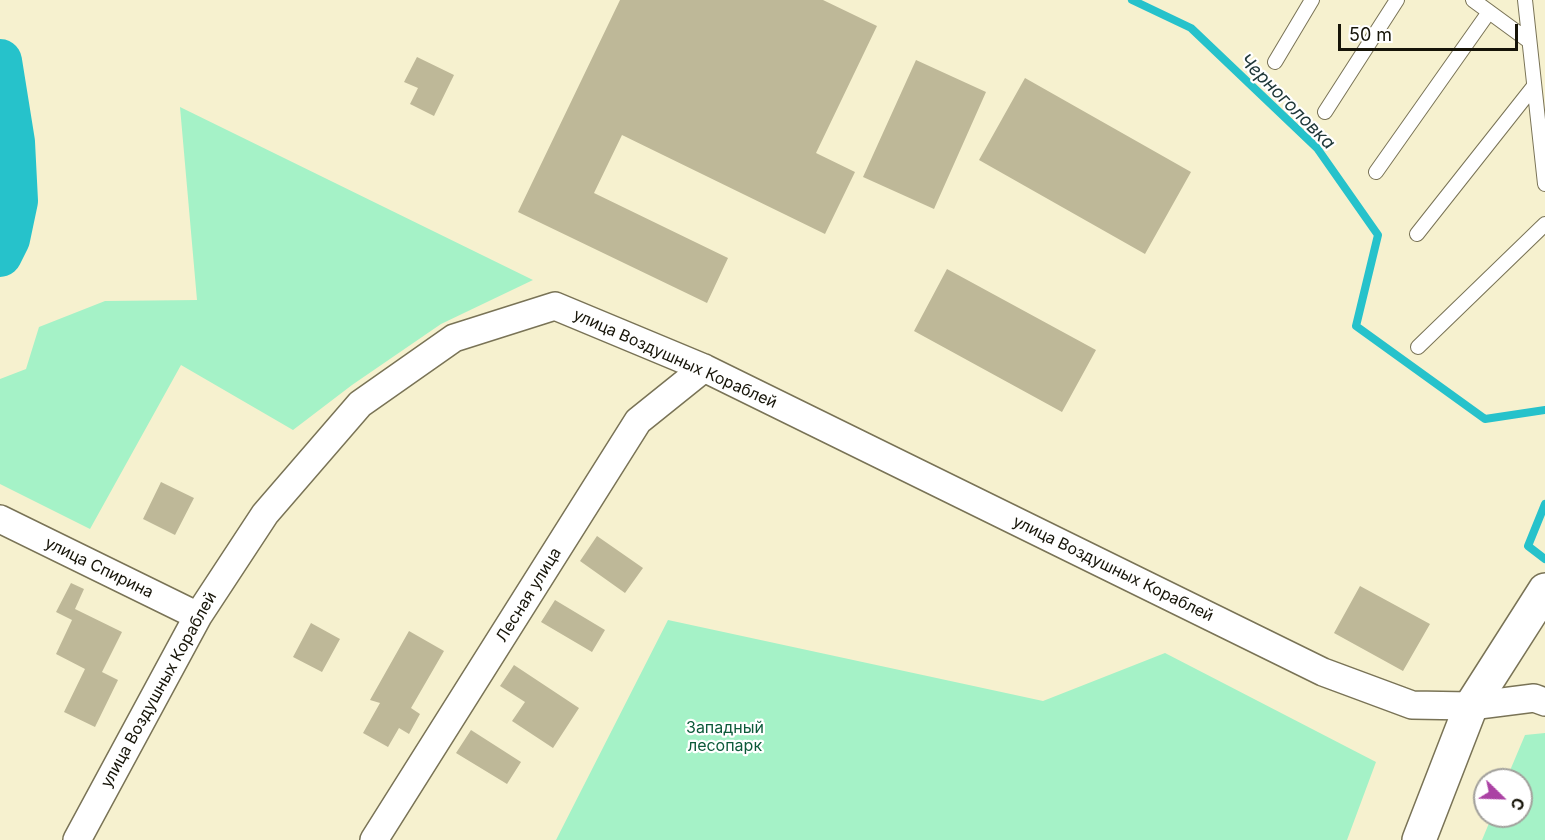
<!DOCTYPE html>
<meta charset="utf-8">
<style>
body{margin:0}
#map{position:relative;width:1545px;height:840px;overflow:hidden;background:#f6f1cf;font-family:Inter,sans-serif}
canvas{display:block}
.north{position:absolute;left:1473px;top:768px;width:60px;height:60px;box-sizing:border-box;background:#fff;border:2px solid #a2a19c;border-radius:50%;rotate:113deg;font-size:16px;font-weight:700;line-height:24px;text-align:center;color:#161408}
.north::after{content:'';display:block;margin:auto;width:21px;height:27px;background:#ab42a4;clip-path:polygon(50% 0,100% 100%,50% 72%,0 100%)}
.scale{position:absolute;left:1338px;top:24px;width:180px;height:27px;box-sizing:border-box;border:3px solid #161408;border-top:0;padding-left:8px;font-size:18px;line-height:21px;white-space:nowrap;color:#161408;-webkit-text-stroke:4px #fff;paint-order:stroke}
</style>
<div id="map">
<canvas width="1545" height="840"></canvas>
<div class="north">С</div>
<div class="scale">50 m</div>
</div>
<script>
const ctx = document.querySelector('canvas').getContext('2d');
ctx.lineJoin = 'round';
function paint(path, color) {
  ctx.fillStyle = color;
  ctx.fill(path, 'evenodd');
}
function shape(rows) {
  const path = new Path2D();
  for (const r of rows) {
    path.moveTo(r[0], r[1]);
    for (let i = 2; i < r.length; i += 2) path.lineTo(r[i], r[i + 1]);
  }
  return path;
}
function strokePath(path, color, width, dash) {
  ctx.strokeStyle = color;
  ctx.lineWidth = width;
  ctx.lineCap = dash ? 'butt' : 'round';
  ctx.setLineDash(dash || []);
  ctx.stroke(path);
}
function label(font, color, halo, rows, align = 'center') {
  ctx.font = font + ' Inter,sans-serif';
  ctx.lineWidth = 4.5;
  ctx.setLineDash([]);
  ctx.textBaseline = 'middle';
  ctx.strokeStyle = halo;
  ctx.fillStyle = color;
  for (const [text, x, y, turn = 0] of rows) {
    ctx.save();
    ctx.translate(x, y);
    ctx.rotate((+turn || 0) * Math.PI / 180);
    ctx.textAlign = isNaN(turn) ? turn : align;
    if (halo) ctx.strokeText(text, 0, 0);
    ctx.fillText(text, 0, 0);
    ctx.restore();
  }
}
paint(shape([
 [180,107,533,280,441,324,352,385,293,430,181,365,90,529,0,484,0,379,26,369,39,327,105,301,197,300],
 [668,620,1043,701,1165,653,1376,762,1347,840,556,840],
 [1545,733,1545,840,1482,840,1492,816,1521,816,1521,780,1506,780,1525,735]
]), '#a5f2c7');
strokePath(shape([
 [1132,0,1191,28,1317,148,1378,235,1356,326,1485,419,1545,410],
 [1545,504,1528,546,1545,559]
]), '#26c2cb', 8);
strokePath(shape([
 [0,61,13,142,16,201,8,239,0,255]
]), '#26c2cb', 44);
paint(shape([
 [620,0,823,0,877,26,816,153,855,172,825,234,622,135,594,193,728,258,707,303,518,212],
 [417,57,454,75,434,116,410,104,418,88,404,82],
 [916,60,986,92,934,209,863,177],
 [1025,78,1191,172,1145,254,979,160],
 [947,269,1096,350,1062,412,914,331],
 [161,482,194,498,175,535,143,519],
 [597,536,643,568,625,593,580,561],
 [71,583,84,589,75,609,122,632,102,672,118,680,95,727,64,712,85,669,56,654,72,620,56,612],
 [1360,586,1430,624,1403,671,1334,633],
 [555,600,605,630,592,652,541,622],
 [311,623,340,639,322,672,293,657],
 [409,631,444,651,411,708,420,714,409,734,399,728,388,747,363,733,380,703,370,700],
 [514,665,579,708,553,748,512,721,525,702,500,686],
 [471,730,521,762,507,784,456,753]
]), '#beb898');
const service = shape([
 [1473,0,1529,41],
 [1525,0,1545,184],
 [1275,62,1312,0],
 [1325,112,1397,0],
 [1376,172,1489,12],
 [1417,234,1534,86],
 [1418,347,1545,224]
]);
const minor = shape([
 [0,519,198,616],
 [77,840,198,616,265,514,360,404,454,338,555,306,704,368,1323,672,1412,705,1471,706,1534,698,1545,702],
 [374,840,638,421,704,368]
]);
const tertiary = shape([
 [1419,840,1471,706,1545,590]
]);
strokePath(service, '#797356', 16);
strokePath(minor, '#797356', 30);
strokePath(tertiary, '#797356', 36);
strokePath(service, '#fff', 14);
strokePath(minor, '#fff', 27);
strokePath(tertiary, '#fff', 33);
label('16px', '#161408', '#fff', [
 ["улица Воздушных Кораблей",675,359,24],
 ["улица Спирина",99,568,26],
 ["улица Воздушных Кораблей",1113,569,26],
 ["Лесная улица",529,595,-58],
 ["улица Воздушных Кораблей",159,690,-61]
]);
label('16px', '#0c5a39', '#fff', [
 ["Западный",725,728],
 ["лесопарк",725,746]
]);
label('italic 18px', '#203839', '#fff', [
 ["Черноголовка",1287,102,45]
]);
</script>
